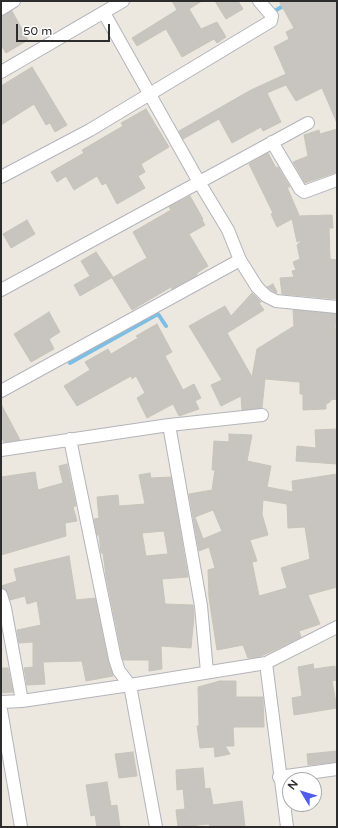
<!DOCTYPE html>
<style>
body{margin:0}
#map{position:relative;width:338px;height:828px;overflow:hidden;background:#ece8df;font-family:"Varela Round",sans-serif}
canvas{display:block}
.frame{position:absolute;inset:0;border:2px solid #2c2c2c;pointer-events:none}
.north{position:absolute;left:282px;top:772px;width:40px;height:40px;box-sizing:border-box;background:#fff;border:1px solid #ababab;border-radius:50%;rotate:308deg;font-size:11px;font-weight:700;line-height:16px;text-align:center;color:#2c2c2c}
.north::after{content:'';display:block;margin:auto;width:14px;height:18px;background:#4f5ee9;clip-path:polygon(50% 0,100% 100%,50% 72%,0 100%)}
.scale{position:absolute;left:16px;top:24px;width:94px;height:18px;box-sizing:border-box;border:2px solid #2c2c2c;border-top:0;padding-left:5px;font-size:12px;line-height:14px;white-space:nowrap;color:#2c2c2c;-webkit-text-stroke:3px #fff;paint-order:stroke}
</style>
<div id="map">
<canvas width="338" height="828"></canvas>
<div class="frame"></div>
<div class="north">N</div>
<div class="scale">50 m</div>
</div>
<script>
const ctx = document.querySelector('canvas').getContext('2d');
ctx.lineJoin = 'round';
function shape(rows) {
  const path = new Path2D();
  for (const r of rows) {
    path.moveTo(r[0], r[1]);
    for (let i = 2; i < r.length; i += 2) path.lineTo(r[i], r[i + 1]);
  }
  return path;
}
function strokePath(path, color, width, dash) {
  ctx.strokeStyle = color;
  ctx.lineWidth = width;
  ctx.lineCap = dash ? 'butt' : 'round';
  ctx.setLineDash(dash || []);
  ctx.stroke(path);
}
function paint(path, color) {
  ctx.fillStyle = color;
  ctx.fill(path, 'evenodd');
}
strokePath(shape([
 [271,13,292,1],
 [70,363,158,314,166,326]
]), '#7dbfe4', 4);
const building = shape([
 [172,1,202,1,189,9,201,29,217,22,226,37,217,43,214,39,182,57,166,29,137,46,132,38,177,10,172,1],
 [215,1,238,1,243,9,226,19,215,1],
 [279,1,337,1,337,123,322,88,296,101,286,85,267,93,281,122,263,131,261,127,232,143,219,119,183,139,179,131,251,90,286,74,274,47,289,39,286,32,294,28,279,1],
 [12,11,28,40,6,53,1,45,1,16,12,11],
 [32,67,67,125,55,132,50,123,46,125,34,104,1,125,1,86,32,67],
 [146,109,169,147,141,164,145,172,138,176,145,188,117,204,106,183,102,185,97,176,74,190,66,176,57,182,51,172,84,153,82,150,123,126,121,123,146,109],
 [337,129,337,172,305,183,293,162,308,156,304,135,319,130,320,134,337,129],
 [268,153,276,168,278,167,290,187,287,187,299,215,298,216,332,215,333,228,329,228,330,259,337,260,337,299,282,294,280,278,294,277,292,271,296,270,293,262,300,259,297,245,303,239,297,242,292,219,277,227,271,214,273,213,249,164,268,153],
 [190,196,203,219,202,220,205,225,189,234,208,266,197,273,197,275,172,289,171,287,132,310,112,278,147,258,133,232,171,210,169,207,190,196],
 [27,220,35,234,11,248,3,234,27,220],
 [96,252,113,277,80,296,74,285,90,276,81,261,96,252],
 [273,284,277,292,276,293,267,287,273,284],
 [252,293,261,302,259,303,264,310,227,333,252,377,257,349,294,326,293,310,337,314,337,325,335,325,337,350,337,399,330,400,330,402,326,404,326,409,303,410,303,394,300,394,300,382,265,379,262,408,242,410,241,396,221,406,211,385,222,380,189,326,225,306,231,316,252,293],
 [49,312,60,332,49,339,54,349,31,362,14,334,49,312],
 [157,324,172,352,165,356,183,390,194,384,201,398,195,401,199,409,179,416,173,404,147,418,137,398,145,393,136,376,132,379,131,376,77,406,64,386,90,370,85,362,108,349,111,354,138,338,136,336,157,324],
 [1,404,11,423,20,440,4,442,1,437,1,404],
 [337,429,337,464,296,461,297,446,316,448,315,430,337,429],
 [229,434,252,435,247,461,271,466,267,487,293,492,292,481,337,474,337,587,308,595,320,624,299,631,301,637,281,647,259,657,248,658,243,645,217,650,209,598,208,570,215,568,209,547,199,551,189,494,212,490,215,470,212,470,214,441,229,442,229,434],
 [263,500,287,504,288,528,305,527,310,559,281,568,287,588,259,596,252,562,257,561,250,540,268,535,262,514,263,500],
 [213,510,222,531,203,539,195,517,213,510],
 [67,464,76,506,73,507,77,521,65,523,66,536,1,555,1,477,35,472,38,490,63,483,59,466,67,464],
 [150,473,151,478,171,477,188,577,162,579,165,604,193,605,194,616,191,648,161,646,162,669,149,671,149,660,123,660,106,576,103,553,101,553,99,535,97,535,94,519,99,518,97,497,118,495,119,506,145,504,139,475,150,473],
 [164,531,168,554,146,556,142,533,164,531],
 [69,556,76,600,95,598,108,661,113,676,86,681,82,661,43,662,45,684,27,685,24,668,33,667,33,642,19,643,17,630,41,625,37,601,27,604,25,596,10,600,6,590,1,588,1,586,17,581,14,569,69,556],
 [313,664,314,669,335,666,337,680,332,681,337,708,294,715,292,698,302,696,298,667,313,664],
 [1,668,8,668,13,692,1,693,1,668],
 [220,681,236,681,236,697,263,697,264,727,233,727,234,746,225,746,230,754,215,757,214,747,200,748,197,726,199,726,198,687,220,681],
 [337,751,337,762,308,765,307,754,337,751],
 [133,752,137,776,119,778,115,754,133,752],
 [203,768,205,789,210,788,213,805,242,801,245,827,210,827,209,824,178,827,176,810,185,809,183,789,177,790,176,770,203,768],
 [107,782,111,806,117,805,120,827,97,827,95,815,91,816,86,785,107,782]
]);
paint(building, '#c8c4bf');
strokePath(building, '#c7c4b9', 1);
const minor = shape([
 [1,9,14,1],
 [1,72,123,1],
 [272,142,300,189,304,192,337,180],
 [1,177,90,130,271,21,272,16,259,1],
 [240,260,257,287,266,296,276,301,337,307],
 [1,290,308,123],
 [1,391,240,260,228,230,199,182,104,13],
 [169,425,201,606,207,672],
 [70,439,115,659,119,671,130,685,156,827],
 [1,450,169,425,262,415],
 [1,595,5,608,22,701],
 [266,663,287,827],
 [1,702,22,701,130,685,266,663,337,627],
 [1,710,21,827],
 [279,777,337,769]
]);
strokePath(minor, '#b3b4be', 14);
strokePath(minor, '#fff', 12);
</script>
